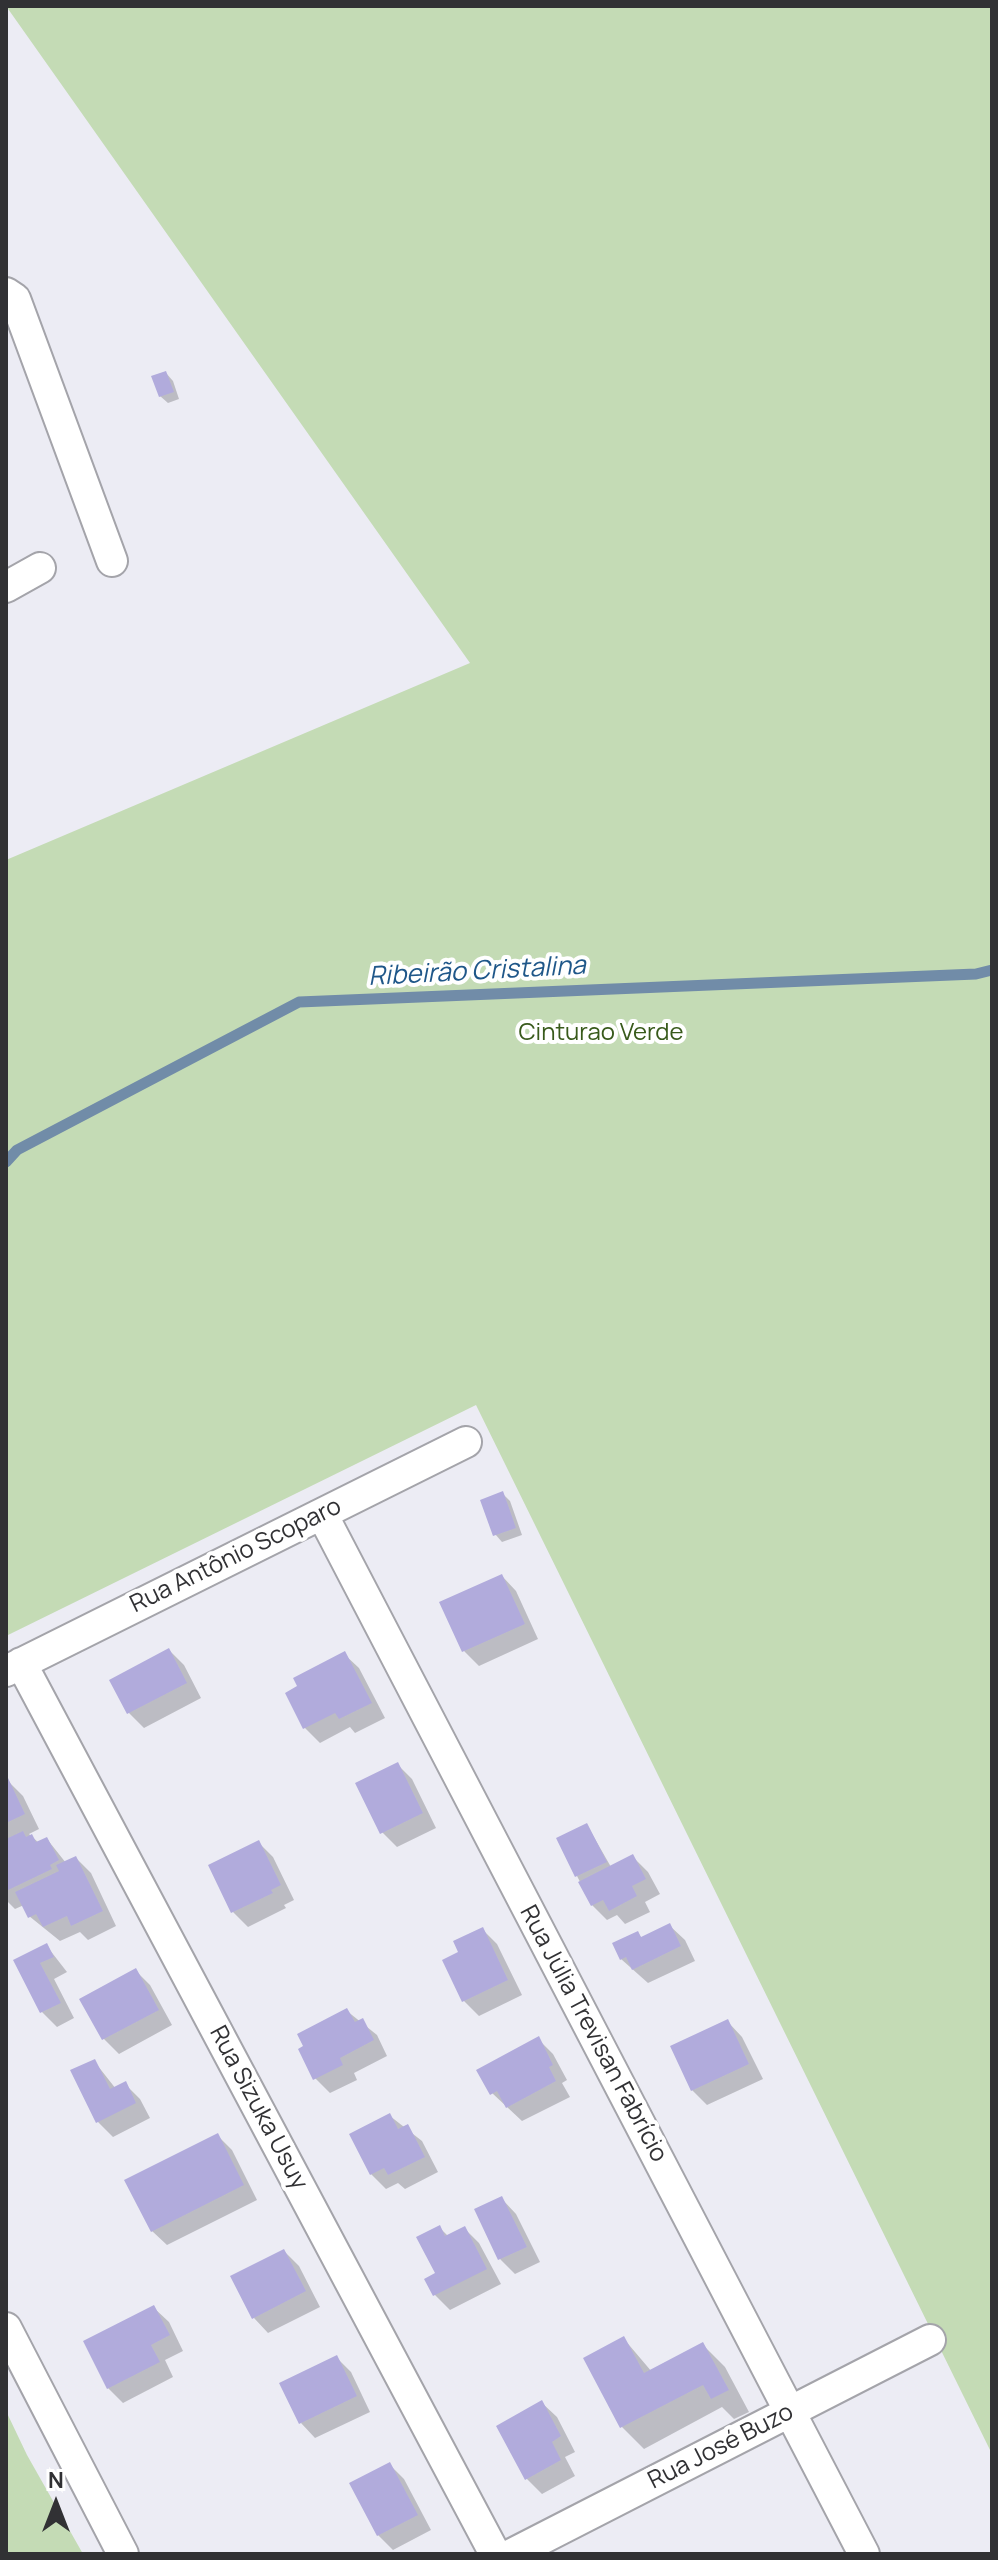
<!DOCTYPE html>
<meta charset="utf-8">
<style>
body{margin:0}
#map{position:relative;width:998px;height:2560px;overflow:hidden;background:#ececf4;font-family:Manrope,sans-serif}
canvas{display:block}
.frame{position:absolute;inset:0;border:8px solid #313134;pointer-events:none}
.north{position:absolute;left:16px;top:2464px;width:80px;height:80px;-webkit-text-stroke:6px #fff;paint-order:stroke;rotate:0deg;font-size:22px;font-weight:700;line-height:32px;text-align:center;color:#313134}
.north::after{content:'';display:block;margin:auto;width:28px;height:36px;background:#313134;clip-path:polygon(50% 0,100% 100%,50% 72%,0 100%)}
</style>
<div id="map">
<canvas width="998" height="2560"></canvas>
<div class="frame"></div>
<div class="north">N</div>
</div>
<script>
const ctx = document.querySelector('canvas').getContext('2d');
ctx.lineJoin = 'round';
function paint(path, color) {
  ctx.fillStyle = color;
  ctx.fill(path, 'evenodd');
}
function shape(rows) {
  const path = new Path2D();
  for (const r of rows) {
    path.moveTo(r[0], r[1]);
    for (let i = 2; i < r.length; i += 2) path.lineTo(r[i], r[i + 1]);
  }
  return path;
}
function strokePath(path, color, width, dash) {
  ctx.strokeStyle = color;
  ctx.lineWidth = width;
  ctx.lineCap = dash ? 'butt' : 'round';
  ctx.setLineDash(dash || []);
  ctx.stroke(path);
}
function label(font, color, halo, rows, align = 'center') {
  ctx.font = font + ' Manrope,sans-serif';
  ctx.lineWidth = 8;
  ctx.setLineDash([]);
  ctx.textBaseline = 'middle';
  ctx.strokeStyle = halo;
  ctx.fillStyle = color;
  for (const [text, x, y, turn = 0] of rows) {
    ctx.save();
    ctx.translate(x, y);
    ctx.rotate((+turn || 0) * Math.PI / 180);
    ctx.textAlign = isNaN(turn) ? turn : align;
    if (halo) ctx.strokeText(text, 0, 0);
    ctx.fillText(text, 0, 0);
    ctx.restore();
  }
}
paint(shape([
 [6,6,992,6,992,2454,476,1405,6,1636,6,860,470,663],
 [6,2411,27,2455,83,2554,6,2554]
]), '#c4dbb5');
paint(shape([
 [166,373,173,381,179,399,168,403,160,396],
 [503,1494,510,1501,522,1535,502,1542,495,1534],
 [502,1576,516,1591,538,1639,479,1666,464,1651],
 [169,1650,184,1665,201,1698,144,1728,129,1713,112,1681],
 [344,1654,359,1668,385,1718,355,1733,350,1727,320,1743,305,1728,287,1694],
 [397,1764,412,1779,436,1828,397,1847,382,1832],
 [8,1781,23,1796,39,1829,29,1834,39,1843,47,1839,66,1863,76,1858,91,1873,116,1926,88,1940,80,1932,60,1941,29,1916,24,1905,15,1909,6,1900],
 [587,1825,611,1867,633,1857,648,1872,660,1894,645,1902,650,1912,625,1924,617,1915,607,1920,592,1905,577,1876],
 [258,1842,273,1857,294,1900,284,1905,286,1908,248,1927,233,1912],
 [670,1926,685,1940,695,1961,648,1983,621,1959,637,1933,643,1939],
 [482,1929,497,1944,522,1995,479,2016,464,2001,461,1953],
 [46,1945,67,1972,54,1979,74,2018,57,2027,42,2012,16,1961],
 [135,1970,150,1985,172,2025,119,2054,104,2039,82,2000],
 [347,2011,377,2035,387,2056,354,2073,357,2080,330,2093,315,2078,306,2047],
 [728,2022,742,2037,763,2079,707,2105,692,2090],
 [538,2039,553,2054,567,2080,562,2083,570,2097,522,2121,492,2093],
 [94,2061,116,2089,125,2084,140,2099,150,2118,113,2137,98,2122],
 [390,2116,422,2141,438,2172,405,2189,398,2183,386,2189,371,2174],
 [217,2135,232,2150,257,2200,167,2245,152,2231],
 [502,2199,516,2214,540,2262,515,2274,500,2259],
 [439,2227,448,2236,464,2228,479,2243,501,2284,450,2310,435,2295,427,2280,438,2274],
 [284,2251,299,2266,320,2307,268,2333,254,2318],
 [154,2308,169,2322,183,2351,165,2360,173,2377,123,2403,108,2388],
 [624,2339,652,2372,703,2345,725,2367,749,2412,734,2419,722,2407,644,2449,622,2427],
 [336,2357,351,2372,370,2412,315,2438,301,2423],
 [542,2403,557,2417,575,2452,565,2457,575,2476,542,2494,527,2479,498,2426],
 [389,2464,404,2479,431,2530,393,2550,378,2535]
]), '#0003');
strokePath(shape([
 [6,1162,17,1150,299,1002,976,974,992,970]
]), '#718ca8', 11);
paint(shape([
 [166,371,174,392,159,397,151,376],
 [503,1491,516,1528,493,1536,480,1500],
 [502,1574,525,1624,462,1652,439,1602],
 [169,1648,187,1683,127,1714,109,1680],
 [345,1651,372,1703,339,1719,335,1713,303,1729,285,1693,297,1686,293,1678],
 [398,1762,423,1813,380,1834,355,1783],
 [8,1778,25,1814,6,1823,6,1780],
 [587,1823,607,1862,575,1877,556,1838],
 [23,1831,26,1837,32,1834,36,1842,47,1837,59,1860,50,1865,52,1869,6,1891,6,1839],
 [259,1840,281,1885,271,1890,273,1893,231,1913,208,1865],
 [633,1854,646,1879,632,1886,637,1896,609,1911,603,1900,591,1906,578,1882],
 [76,1856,103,1911,71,1926,67,1916,43,1927,36,1914,28,1918,15,1892,59,1871,56,1865],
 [670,1923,681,1946,632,1970,626,1957,620,1960,612,1943,638,1931,641,1937],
 [483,1927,508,1980,462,2002,442,1960,458,1952,453,1941],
 [47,1943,54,1957,40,1963,61,2003,40,2013,13,1960],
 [136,1968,159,2010,102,2040,79,1999],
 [347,2008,355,2022,363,2018,374,2040,340,2058,343,2065,313,2080,298,2049,303,2046,297,2034],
 [728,2019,749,2064,691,2091,670,2046],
 [539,2036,553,2065,549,2067,556,2081,506,2108,497,2091,490,2095,476,2070],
 [95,2059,110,2089,126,2081,136,2103,96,2123,70,2070],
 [390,2113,398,2129,408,2124,425,2157,388,2175,384,2168,370,2175,349,2134],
 [218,2133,244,2185,151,2232,124,2180],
 [502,2196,527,2247,498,2260,474,2209],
 [440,2225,445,2236,465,2226,487,2269,433,2296,424,2279,435,2273,416,2237],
 [284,2249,306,2291,252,2319,230,2276],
 [154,2305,170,2335,151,2345,160,2362,107,2389,83,2341],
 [624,2336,644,2373,703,2342,729,2390,711,2399,703,2385,620,2428,583,2358],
 [337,2355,357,2396,299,2424,279,2383],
 [542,2400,561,2436,552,2442,561,2460,525,2480,496,2426],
 [390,2462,418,2515,377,2536,349,2483]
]), '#b1abdc');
const street = shape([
 [6,293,15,299,112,561],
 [6,587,40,568],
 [322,1514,864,2554],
 [21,1663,495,2554],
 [6,1671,466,1442],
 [6,2328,123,2554],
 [512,2554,930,2340]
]);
strokePath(street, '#a4a4aa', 34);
strokePath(street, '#fff', 30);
label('24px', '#385a1b', '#fff', [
 ["Cinturao Verde",601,1033]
]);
label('24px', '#313134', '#fff', [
 ["Rua Antônio Scoparo",236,1556,-26],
 ["Rua Júlia Trevisan Fabrício",593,2034,62],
 ["Rua Sizuka Usuy",258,2108,62],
 ["Rua José Buzo",721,2447,-27]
]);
label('italic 26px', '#1f5789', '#fff', [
 ["Ribeirão Cristalina",477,972,-3]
]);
</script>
